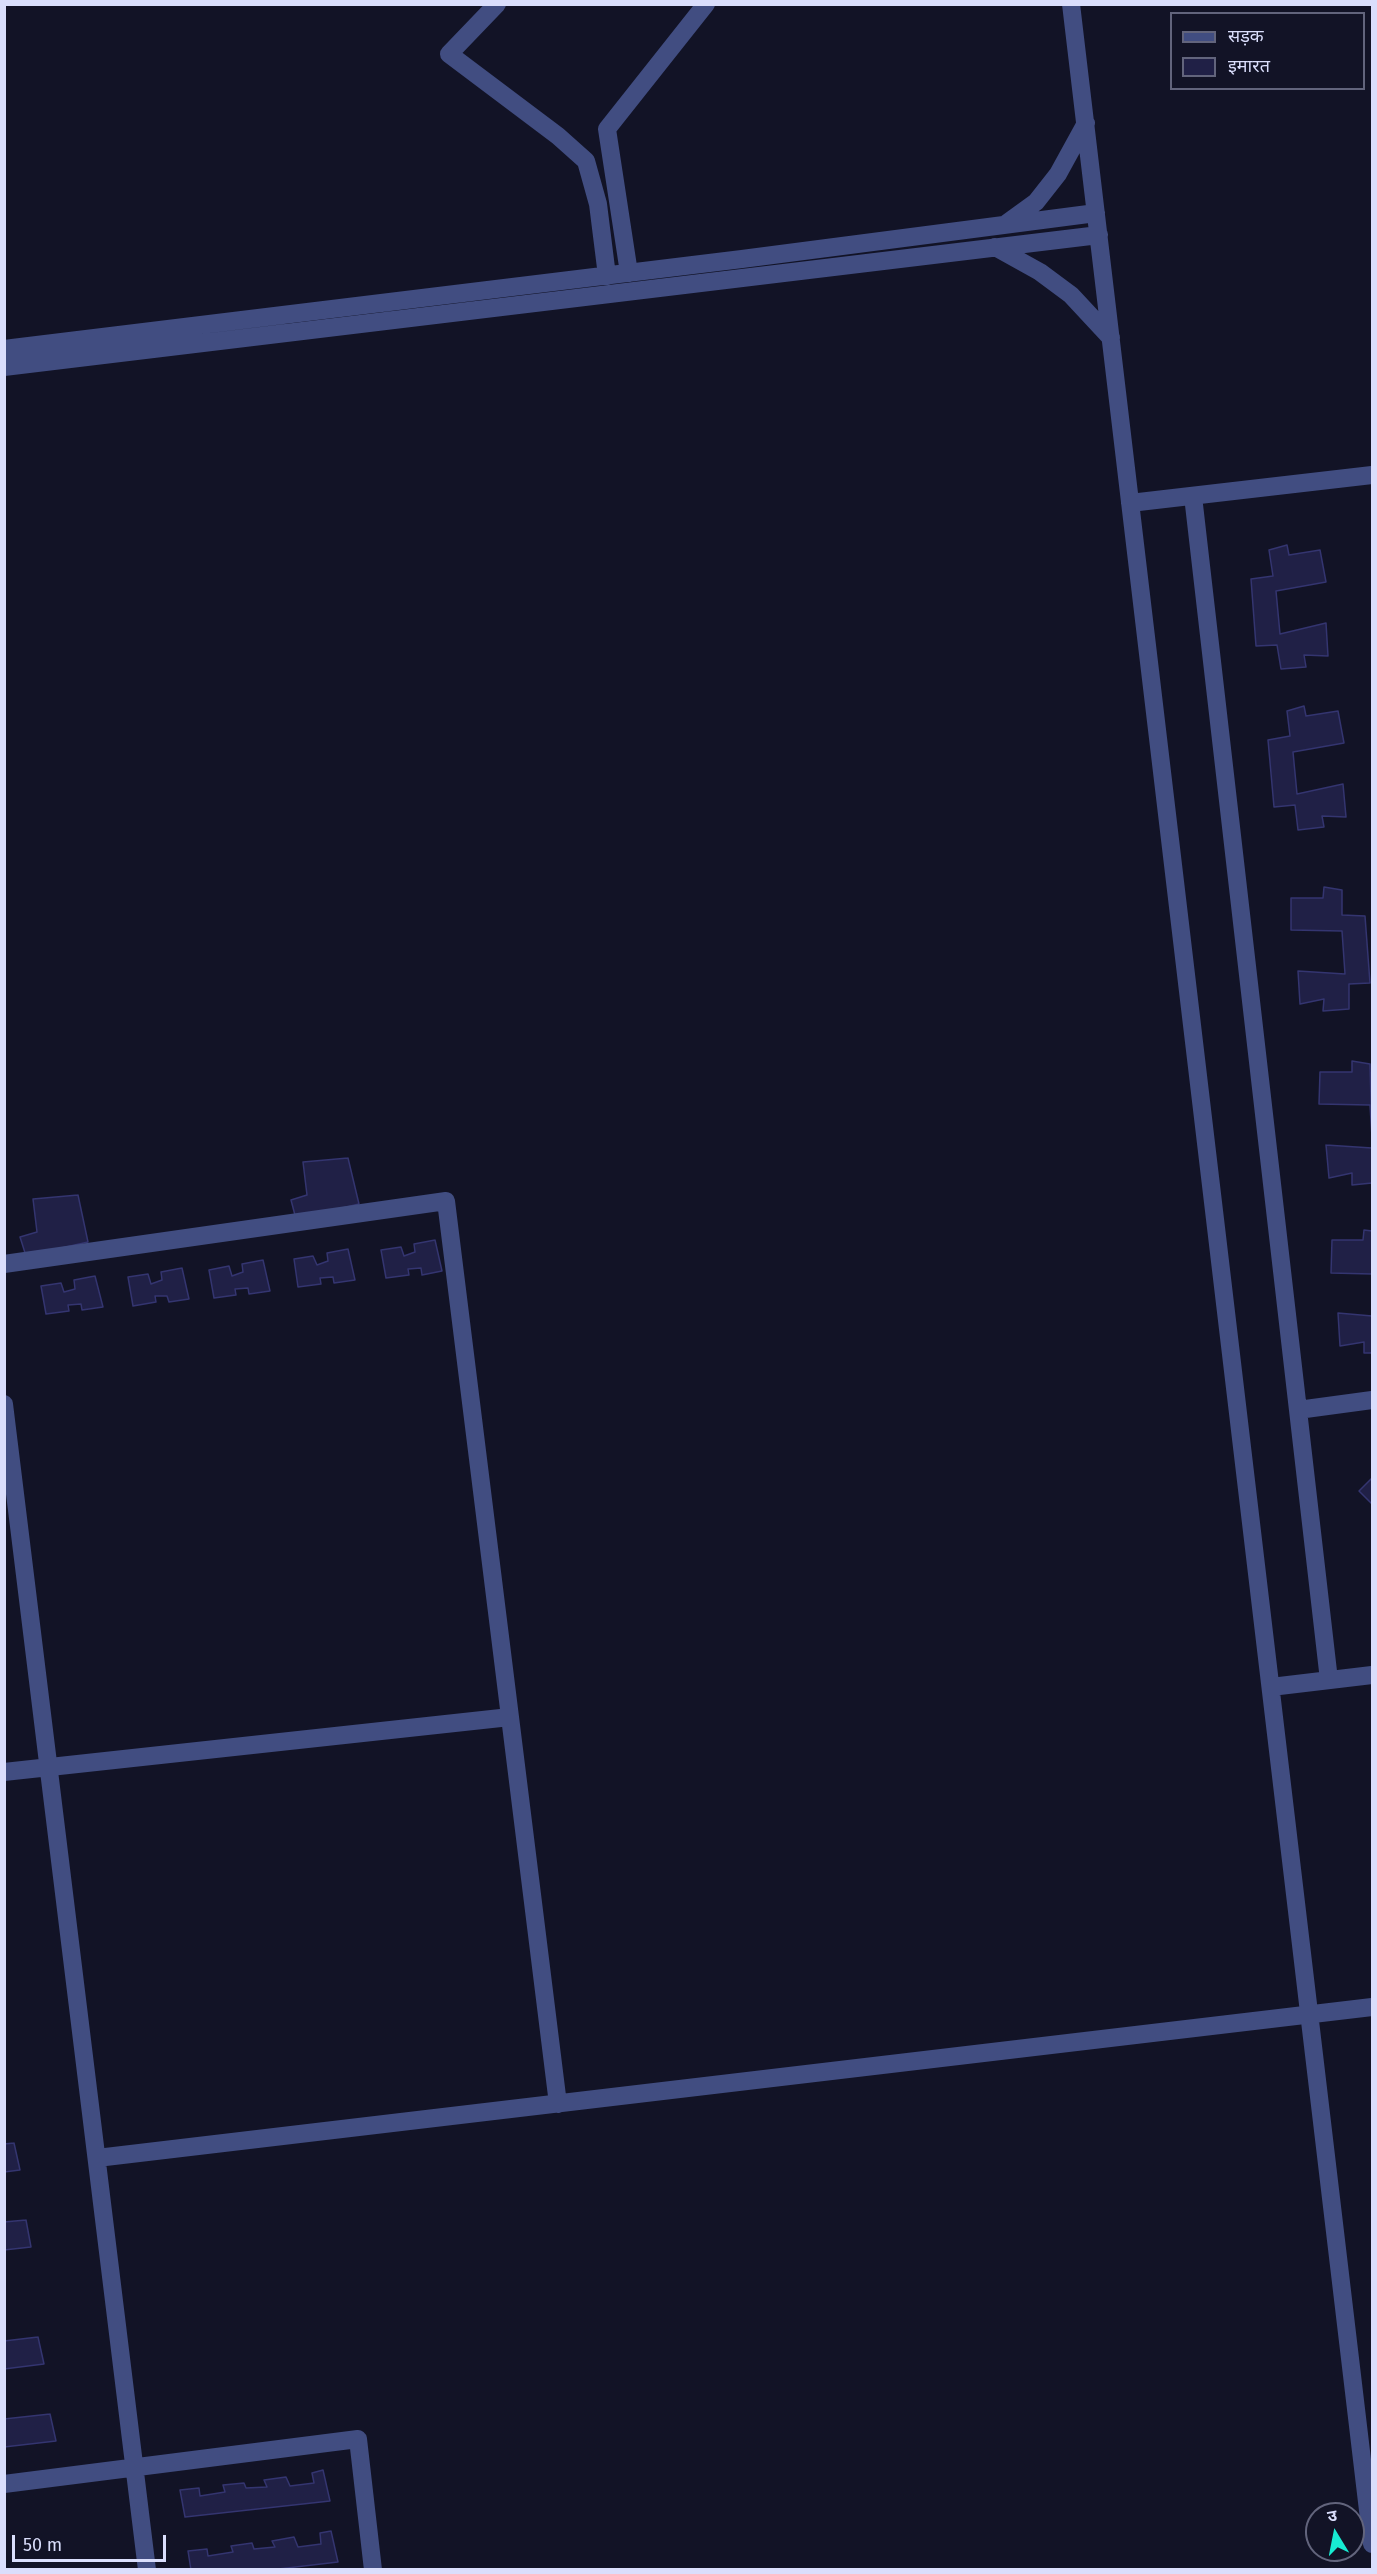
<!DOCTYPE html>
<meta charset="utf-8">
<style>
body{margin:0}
#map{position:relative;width:1377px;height:2574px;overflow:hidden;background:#121326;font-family:"Fira Sans","Noto Sans Devanagari",sans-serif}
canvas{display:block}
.frame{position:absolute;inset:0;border:6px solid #dadefc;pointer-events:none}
.legend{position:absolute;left:1170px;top:12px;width:195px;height:78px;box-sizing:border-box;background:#121326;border:2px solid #62647c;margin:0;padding:8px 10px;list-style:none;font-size:18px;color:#dadefc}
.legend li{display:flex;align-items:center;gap:12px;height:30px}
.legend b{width:30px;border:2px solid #62647c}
.north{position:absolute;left:1305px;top:2502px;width:60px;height:60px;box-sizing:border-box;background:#121326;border:2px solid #62647c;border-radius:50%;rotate:350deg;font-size:16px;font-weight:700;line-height:24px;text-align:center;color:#dadefc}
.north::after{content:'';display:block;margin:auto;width:21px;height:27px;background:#17ebd2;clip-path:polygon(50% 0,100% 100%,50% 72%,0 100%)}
.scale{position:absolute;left:12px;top:2535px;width:154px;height:27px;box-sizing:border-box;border:3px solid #dadefc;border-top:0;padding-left:8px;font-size:18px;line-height:21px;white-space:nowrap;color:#dadefc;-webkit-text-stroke:4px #121326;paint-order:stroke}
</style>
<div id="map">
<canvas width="1377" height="2574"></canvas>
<div class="frame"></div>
<ul class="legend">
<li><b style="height:8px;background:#414d81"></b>सड़क</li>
<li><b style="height:16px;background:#202046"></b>इमारत</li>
</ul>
<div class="north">उ</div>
<div class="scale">50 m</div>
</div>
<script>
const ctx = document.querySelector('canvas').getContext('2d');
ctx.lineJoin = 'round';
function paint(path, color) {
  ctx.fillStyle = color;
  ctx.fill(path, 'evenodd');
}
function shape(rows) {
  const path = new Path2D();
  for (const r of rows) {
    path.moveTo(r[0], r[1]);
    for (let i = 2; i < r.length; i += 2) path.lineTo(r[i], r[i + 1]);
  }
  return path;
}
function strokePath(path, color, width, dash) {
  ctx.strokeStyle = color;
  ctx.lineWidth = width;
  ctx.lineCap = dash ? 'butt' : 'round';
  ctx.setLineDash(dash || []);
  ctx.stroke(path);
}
const building = shape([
 [1287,545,1289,555,1320,550,1326,582,1276,591,1280,634,1326,623,1328,656,1304,655,1306,667,1281,669,1277,645,1256,646,1251,579,1273,576,1269,550,1287,545],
 [1304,706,1306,716,1338,711,1344,743,1293,752,1297,794,1343,784,1346,817,1322,816,1324,827,1298,830,1295,805,1274,807,1268,740,1290,736,1287,711,1304,706],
 [1324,887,1342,890,1342,915,1365,916,1370,983,1349,984,1349,1009,1323,1011,1324,999,1300,1004,1298,971,1345,974,1342,931,1291,930,1291,898,1323,898,1324,887],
 [1352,1061,1370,1064,1372,1137,1370,1105,1319,1104,1320,1072,1352,1072,1352,1061],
 [1326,1145,1372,1148,1372,1183,1352,1185,1352,1173,1329,1178,1326,1145],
 [348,1158,359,1204,296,1219,291,1200,307,1195,303,1162,348,1158],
 [78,1195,88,1242,26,1256,20,1237,37,1232,33,1199,78,1195],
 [1364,1230,1372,1231,1372,1274,1331,1273,1332,1240,1363,1240,1364,1230],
 [435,1240,442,1271,422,1275,421,1268,408,1269,409,1275,386,1278,381,1250,401,1247,404,1256,415,1252,414,1244,435,1240],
 [348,1249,355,1280,334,1283,333,1277,320,1278,321,1284,298,1287,294,1259,313,1256,317,1265,328,1261,327,1253,348,1249],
 [263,1260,270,1291,249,1294,248,1288,235,1289,236,1295,214,1298,209,1270,229,1266,232,1276,243,1272,242,1264,263,1260],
 [182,1268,189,1299,169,1302,167,1296,155,1296,156,1302,133,1306,128,1277,148,1274,151,1284,162,1280,161,1272,182,1268],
 [95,1276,103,1307,82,1310,81,1304,68,1305,69,1311,46,1314,41,1286,61,1283,64,1292,75,1289,74,1280,95,1276],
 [1338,1313,1372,1316,1372,1353,1364,1353,1364,1342,1340,1346,1338,1313],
 [1372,1478,1372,1504,1359,1491,1372,1478],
 [14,2143,20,2170,4,2172,4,2144,14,2143],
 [26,2220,31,2247,4,2250,4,2222,26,2220],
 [38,2337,44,2364,4,2369,4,2341,38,2337],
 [50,2414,56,2441,4,2447,4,2419,50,2414],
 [323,2470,330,2501,185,2517,180,2490,199,2488,200,2496,225,2492,223,2485,244,2483,246,2488,267,2487,264,2480,286,2477,290,2486,314,2483,312,2473,323,2470],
 [331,2531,338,2562,270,2570,191,2570,188,2551,207,2549,208,2556,233,2552,231,2546,252,2543,254,2549,275,2547,272,2541,294,2537,298,2547,321,2544,320,2533,331,2531]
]);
paint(building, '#202046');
strokePath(building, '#343570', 1.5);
strokePath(shape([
 [497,4,449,54,558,136,586,161,598,204,607,276],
 [1071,4,1372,2544],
 [1007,223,1036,202,1058,174,1086,123],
 [995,247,1040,272,1071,295,1111,338],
 [629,273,607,129,706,4],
 [4,349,742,259,1096,213],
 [4,367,1099,235],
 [1193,496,1329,1680],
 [1130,503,1372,475],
 [4,1264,446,1201,558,2104],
 [4,1404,147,2570],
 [1298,1410,1372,1400],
 [1271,1687,1372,1675],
 [4,1772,510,1717],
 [97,2158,1372,2007],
 [4,2484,358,2439,373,2570]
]), '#414d81', 18);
</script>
